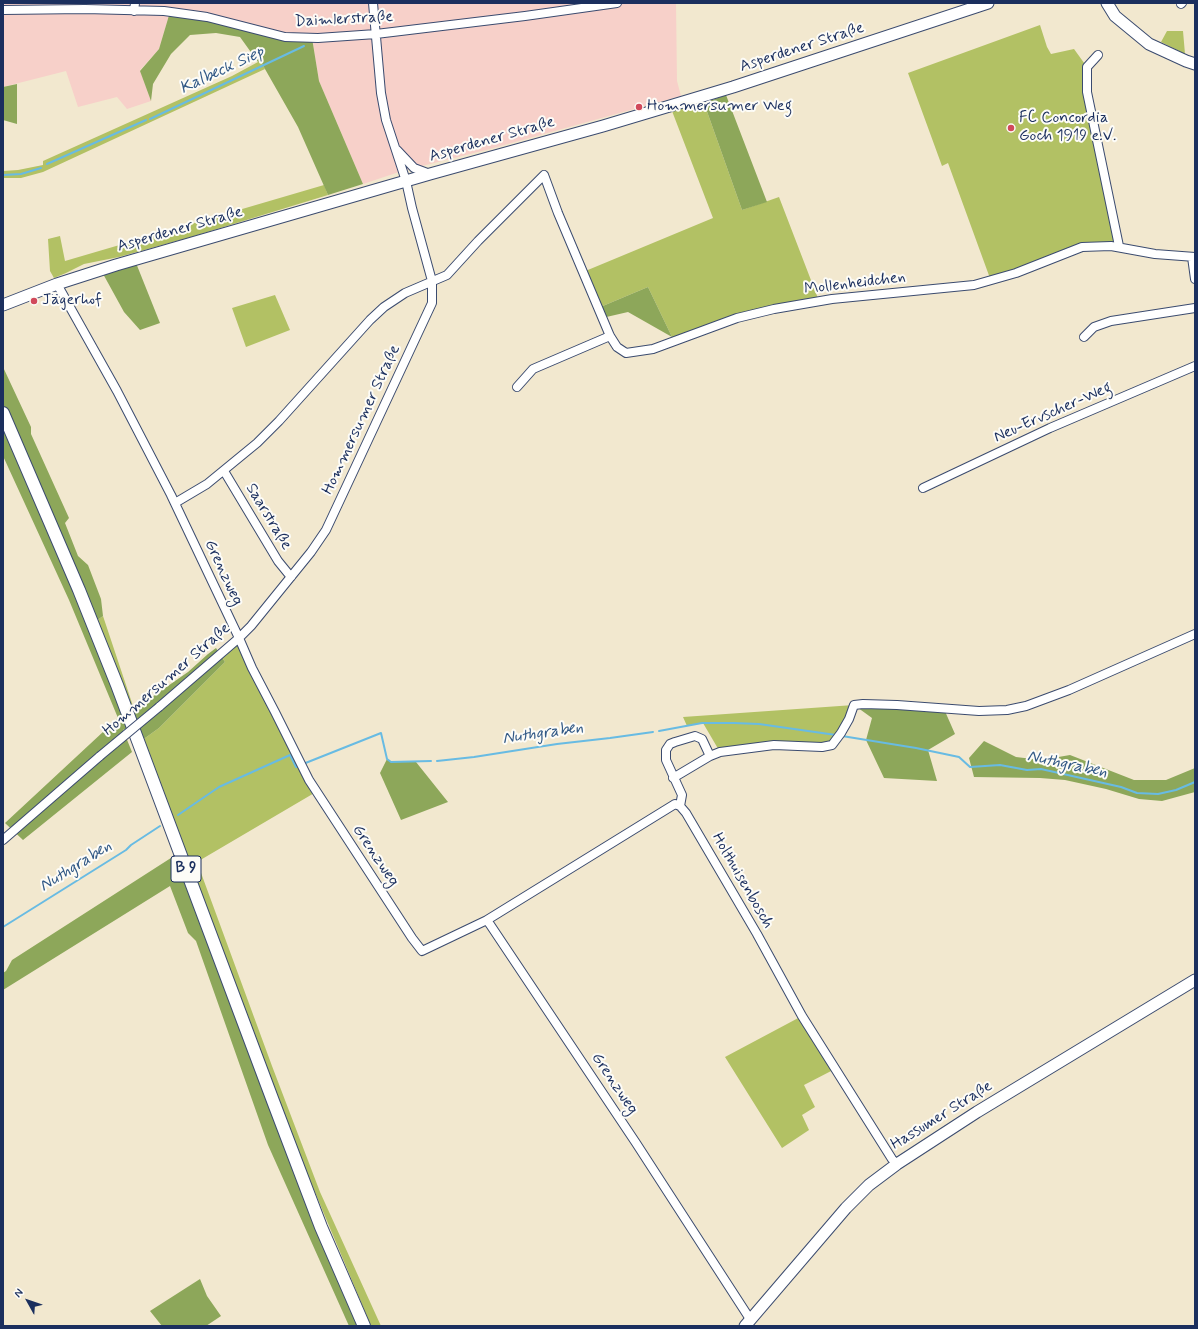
<!DOCTYPE html>
<meta charset="utf-8">
<style>
body{margin:0}
#map{position:relative;width:1198px;height:1329px;overflow:hidden;background:#f2e8cf;font-family:Mynerve,sans-serif}
canvas{display:block}
.frame{position:absolute;inset:0;border:4px solid #1b2f5e;pointer-events:none}
.north{position:absolute;left:8px;top:1281px;width:40px;height:40px;-webkit-text-stroke:3px #fdfcf7;paint-order:stroke;rotate:310deg;font-size:11px;font-weight:700;line-height:16px;text-align:center;color:#1b2f5e}
.north::after{content:'';display:block;margin:auto;width:14px;height:18px;background:#1b2f5e;clip-path:polygon(50% 0,100% 100%,50% 72%,0 100%)}
</style>
<div id="map">
<canvas width="1198" height="1329"></canvas>
<div class="frame"></div>
<div class="north">N</div>
</div>
<script>
const ctx = document.querySelector('canvas').getContext('2d');
ctx.lineJoin = 'round';
function paint(path, color) {
  ctx.fillStyle = color;
  ctx.fill(path, 'evenodd');
}
function shape(rows) {
  const path = new Path2D();
  for (const r of rows) {
    path.moveTo(r[0], r[1]);
    for (let i = 2; i < r.length; i += 2) path.lineTo(r[i], r[i + 1]);
  }
  return path;
}
function strokePath(path, color, width, dash) {
  ctx.strokeStyle = color;
  ctx.lineWidth = width;
  ctx.lineCap = dash ? 'butt' : 'round';
  ctx.setLineDash(dash || []);
  ctx.stroke(path);
}
function label(font, color, halo, rows, align = 'center') {
  ctx.font = font + ' Mynerve,sans-serif';
  ctx.lineWidth = 4;
  ctx.setLineDash([]);
  ctx.textBaseline = 'middle';
  ctx.strokeStyle = halo;
  ctx.fillStyle = color;
  for (const [text, x, y, turn = 0] of rows) {
    ctx.save();
    ctx.translate(x, y);
    ctx.rotate((+turn || 0) * Math.PI / 180);
    ctx.textAlign = isNaN(turn) ? turn : align;
    if (halo) ctx.strokeText(text, 0, 0);
    ctx.fillText(text, 0, 0);
    ctx.restore();
  }
}
paint(shape([
 [3,3,676,3,677,81,681,96,490,149,402,171,363,184,319,81,312,38,301,37,170,12,159,49,140,70,151,101,127,109,117,97,78,107,66,71,3,87]
]), '#f7d0c9');
paint(shape([
 [1040,25,1047,47,1051,54,1074,49,1087,67,1087,92,1119,246,1082,247,991,281,948,163,942,166,908,73],
 [1167,31,1183,31,1185,54,1161,42],
 [258,62,261,62,265,69,43,172,21,178,3,178,3,171,18,170,43,165,43,161,232,76],
 [704,103,742,210,779,197,819,301,774,309,677,340,672,337,648,287,598,308,583,272,713,218,672,111],
 [324,185,328,195,191,237,119,257,84,264,66,273,54,278,50,271,48,239,60,236,65,261],
 [275,295,290,330,246,347,232,308],
 [103,616,133,706,129,708,96,621],
 [239,638,316,792,197,862,272,1066,320,1192,381,1326,371,1326,309,1178,141,741,159,728,225,662,220,654],
 [854,705,832,745,774,745,720,752,703,723,687,726,683,717],
 [802,1016,835,1069,804,1085,815,1107,802,1115,809,1130,782,1148,725,1057]
]), '#b2c164');
paint(shape([
 [170,12,259,31,312,38,319,81,363,184,328,195,298,127,261,62,258,62,240,37,216,33,190,35,171,54,153,84,151,101,140,71,159,49],
 [17,84,17,124,3,120,3,87],
 [726,95,767,202,742,210,704,103],
 [136,263,160,323,140,330,124,312,102,272],
 [648,287,672,337,628,312,602,318,598,308],
 [3,367,31,427,31,434,69,518,65,523,78,556,88,565,101,599,103,616,96,621,3,406],
 [3,429,91,633,127,728,123,730,132,752,23,840,5,823,118,718,69,600,3,456],
 [216,648,225,662,159,728,141,741,129,708,152,697,188,672,208,654],
 [854,705,944,709,955,734,928,750,937,781,884,778,866,740,872,718],
 [984,741,1016,757,1041,760,1070,755,1134,780,1166,780,1195,768,1195,792,1162,801,1139,799,1106,789,1065,780,1040,778,974,777,969,758],
 [387,759,391,762,416,762,448,802,401,820,380,773],
 [174,856,262,1085,359,1326,349,1326,268,1145,196,941,188,933,170,886,3,990,3,973,6,971,12,960],
 [200,1279,207,1296,221,1316,206,1326,162,1326,150,1311]
]), '#8da75a');
strokePath(shape([
 [150,119,304,46],
 [47,164,146,120],
 [3,175,21,174,41,168],
 [659,731,702,723,734,723,759,724,836,735],
 [842,736,916,748,959,757,970,767,1000,765,1027,770,1041,769,1121,787,1137,793,1158,794,1176,790,1195,782],
 [437,761,474,757,557,744,610,738,653,732],
 [303,764,381,733,387,759,391,762,431,761],
 [178,815,219,787,290,755,296,767,299,766],
 [3,927,126,850,131,845,160,826]
]), '#68bbe3', 2);
const street = shape([
 [1181,4,1182,3],
 [3,10,85,9,164,11,207,17,285,37,318,38,376,34,525,16,617,3],
 [134,11,135,3],
 [1098,55,1087,67,1087,92,1119,246],
 [397,150,414,168,430,174],
 [1192,257,1195,279],
 [57,284,117,391,171,495,239,638,252,668,275,712,309,780,412,938,422,951,487,920,636,1143,750,1319],
 [1084,337,1094,327,1111,321,1195,308],
 [517,387,533,369,610,336],
 [224,471,278,561,291,577],
 [923,488,1050,428,1195,366],
 [175,503,207,484,257,443,279,421,370,320,384,307,405,293,447,275,478,241,544,175,558,213,610,336,617,347,626,353,653,349,737,318,774,309,832,299,974,285,1016,273,1082,247,1111,246,1155,254,1195,257],
 [159,707,239,638,251,626,311,552,326,530,432,303,432,281,412,208,406,181,386,120,381,93,373,3],
 [673,778,710,756,720,752,774,745,822,747,832,745,841,733,849,719,854,705,863,704,897,705,979,711,1007,710,1026,706,1069,690,1195,634],
 [680,806,682,795,666,760,666,750,670,744,675,742,695,736,702,739,710,756],
 [3,840,100,756],
 [487,920,675,804,680,806,686,813,757,934,802,1016,892,1159,897,1164]
]);
const secondary = shape([
 [1107,3,1115,16,1149,44,1186,61,1195,64],
 [3,305,57,284,116,265,430,174,603,126,733,87,988,3],
 [745,1326,846,1208,869,1185,897,1164,977,1112,1195,980]
]);
const primary = shape([
 [3,413,79,590,117,685,273,1101,321,1227,364,1326]
]);
strokePath(street, '#3b4b6f', 10);
strokePath(secondary, '#3b4b6f', 13);
strokePath(primary, '#3b4b6f', 14);
strokePath(street, '#fff', 8);
strokePath(secondary, '#fff', 11);
strokePath(primary, '#fff', 12);
const streetBridge = shape([
 [100,756,159,707]
]);
strokePath(streetBridge, '#3b4b6f', 10, []);
strokePath(streetBridge, '#fff', 8);
for (const [x, y, r, color] of [
 [639,107,4,"#d1495b"],
 [1011,128,4,"#d1495b"],
 [34,301,4,"#d1495b"]
]) {
  const dot = new Path2D();
  dot.arc(x, y, r, 0, 2 * Math.PI);
  ctx.fillStyle = color;
  ctx.fill(dot);
  strokePath(dot, '#fdfcf7', 1.5);
}
for (const [x, y, w] of [
 [186,869,30]
]) {
  const box = new Path2D();
  box.roundRect(x - w / 2, y - 13, w, 26, 3);
  ctx.fillStyle = '#fdfcf7';
  ctx.fill(box);
  strokePath(box, '#1b2f5e', 1);
}
label('bold 15px', '#1b2f5e', null, [
 ["B 9",186,869]
]);
label('16px', '#1b2f5e', '#fdfcf7', [
 ["Daimlerstraße",344,20,-3],
 ["Asperdener Straße",802,48,-18],
 ["Asperdener Straße",492,140,-16],
 ["Asperdener Straße",180,230,-16],
 ["Mollenheidchen",855,284,-7],
 ["Neu-Ervscher-Weg",1053,413,-24],
 ["Hommersumer Straße",362,420,-65],
 ["Saarstraße",268,517,59],
 ["Grenzweg",223,573,65],
 ["Hommersumer Straße",167,680,-41],
 ["Grenzweg",375,856,56],
 ["Holthuisenbosch",742,881,60],
 ["Grenzweg",614,1084,56],
 ["Hassumer Straße",942,1116,-32]
]);
label('16px', '#1b2f5e', '#fdfcf7', [
 ["Hommersumer Weg",647,107],
 ["FC Concordia",1019,119],
 ["Goch 1919 e.V.",1019,137],
 ["Jägerhof",42,301]
], 'left');
label('italic 17px', '#325986', '#fdfcf7', [
 ["Kalbeck Siep",222,71,-25],
 ["Nuthgraben",543,734,-8],
 ["Nuthgraben",1067,765,12],
 ["Nuthgraben",76,867,-32]
]);
</script>
